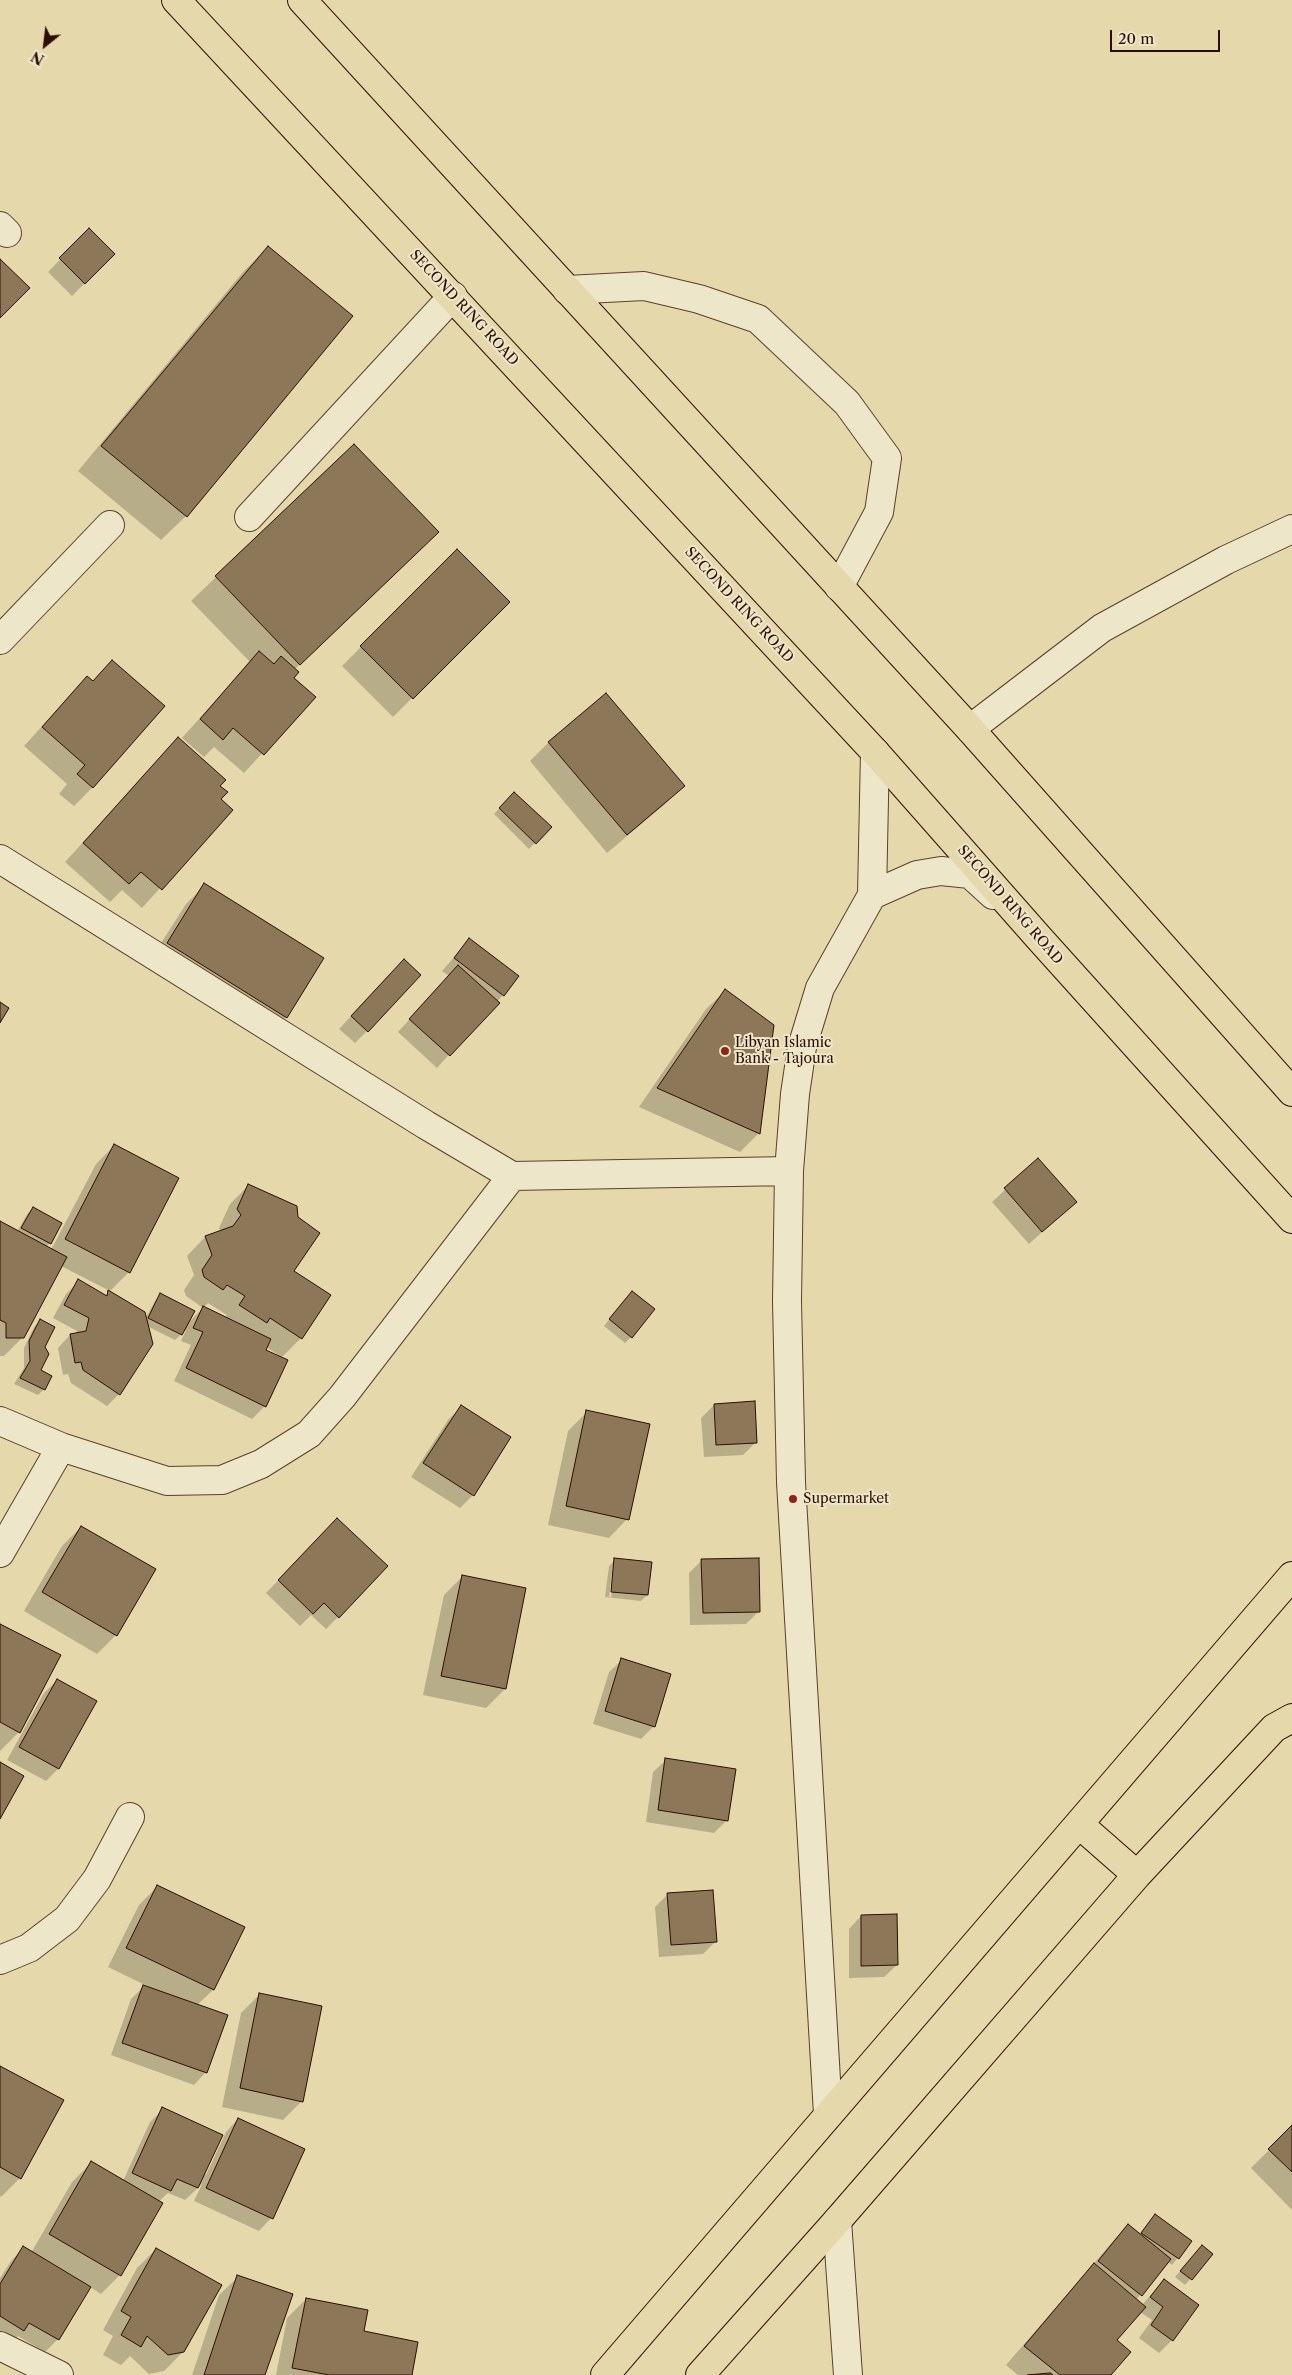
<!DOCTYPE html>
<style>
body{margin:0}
#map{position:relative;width:1292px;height:2375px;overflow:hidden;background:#e5d9ac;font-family:"Libre Caslon Text",serif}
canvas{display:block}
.north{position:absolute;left:20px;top:20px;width:50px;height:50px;-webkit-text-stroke:4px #eee6c9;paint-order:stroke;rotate:209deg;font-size:14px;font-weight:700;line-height:20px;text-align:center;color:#2c0e00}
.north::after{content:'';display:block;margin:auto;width:18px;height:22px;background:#2c0e00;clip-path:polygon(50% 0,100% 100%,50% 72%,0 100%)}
.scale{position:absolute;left:1110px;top:30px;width:110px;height:22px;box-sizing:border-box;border:2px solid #2c0e00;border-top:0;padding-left:6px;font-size:15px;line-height:18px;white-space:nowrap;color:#2c0e00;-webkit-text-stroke:4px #eee6c9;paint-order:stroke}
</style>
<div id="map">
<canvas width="1292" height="2375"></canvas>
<div class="north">N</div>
<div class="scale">20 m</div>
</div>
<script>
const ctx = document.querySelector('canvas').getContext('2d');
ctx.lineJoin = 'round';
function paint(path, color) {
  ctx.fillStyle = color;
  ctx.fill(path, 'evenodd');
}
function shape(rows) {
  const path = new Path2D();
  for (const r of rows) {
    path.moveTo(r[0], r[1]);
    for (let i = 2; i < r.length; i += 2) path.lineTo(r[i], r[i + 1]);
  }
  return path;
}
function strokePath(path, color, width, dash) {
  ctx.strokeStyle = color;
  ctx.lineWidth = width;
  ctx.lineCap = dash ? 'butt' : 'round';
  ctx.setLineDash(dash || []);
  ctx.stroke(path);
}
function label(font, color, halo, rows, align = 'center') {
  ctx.font = font + ' "Libre Caslon Text",serif';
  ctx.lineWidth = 4;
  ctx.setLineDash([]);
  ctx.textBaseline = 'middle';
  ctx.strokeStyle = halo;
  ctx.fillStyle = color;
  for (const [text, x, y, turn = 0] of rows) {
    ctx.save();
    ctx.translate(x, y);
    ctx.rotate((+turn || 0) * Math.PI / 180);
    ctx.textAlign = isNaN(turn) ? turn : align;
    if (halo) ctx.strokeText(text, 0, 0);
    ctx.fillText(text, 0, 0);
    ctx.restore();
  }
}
paint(shape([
 [89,230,114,254,72,296,48,272],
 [268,247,186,516,161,540,78,471,243,272],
 [354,445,413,556,294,670,292,678,314,697,244,773,214,747,204,757,182,738,250,662,191,601],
 [457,551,508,602,393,717,342,666],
 [112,661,93,787,74,806,59,794,67,784,24,746,87,677,92,682],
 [178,738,218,786,220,800,231,810,142,908,122,890,110,902,65,862],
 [549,742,683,786,664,805,607,853,530,761],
 [514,793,550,827,529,849,494,814],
 [205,885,286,1017,267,1036,149,962,186,904],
 [469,940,503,995,437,1068,398,1032,449,976,442,971],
 [391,973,367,1031,355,1043,339,1029],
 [725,991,773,1026,758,1134,740,1152,639,1107,706,1009],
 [115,1145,129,1272,109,1292,145,1319,155,1301,161,1295,188,1323,203,1308,186,1296,184,1290,194,1275,187,1256,205,1237,221,1232,219,1228,230,1204,249,1185,292,1271,301,1338,282,1357,266,1347,265,1351,265,1406,252,1419,174,1381,191,1345,181,1341,186,1330,175,1340,147,1326,119,1394,107,1406,71,1383,68,1374,63,1375,58,1348,70,1335,76,1334,77,1331,53,1318,66,1294,79,1281,105,1296,110,1291,61,1266,23,1337,4,1356,0,1356,0,1223,17,1232,27,1214,33,1208,50,1243,46,1247,51,1250,96,1164],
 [208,1303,227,1315,225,1318,203,1308],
 [1038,1159,1075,1202,1029,1244,992,1202],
 [626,1298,631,1337,625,1343,604,1326],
 [40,1321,44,1347,40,1371,44,1389,38,1395,14,1384,24,1368,24,1348,34,1327],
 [714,1405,756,1442,743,1455,704,1457,701,1418],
 [461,1407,473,1495,460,1508,411,1477,448,1420],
 [587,1412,627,1519,609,1538,548,1525,568,1431],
 [81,1527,116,1635,97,1654,24,1611,62,1546],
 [325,1532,338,1617,326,1629,311,1615,300,1626,266,1593],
 [615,1560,647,1595,641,1601,605,1597,609,1566],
 [613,1565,615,1565,611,1598,609,1598],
 [702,1560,759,1611,746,1624,690,1625,689,1573],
 [463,1576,525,1589,505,1689,486,1708,423,1695,444,1595],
 [0,1625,19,1732,0,1751],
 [622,1660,654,1726,641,1739,593,1724,609,1672],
 [57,1680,58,1769,46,1781,7,1760,44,1693],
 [666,1760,727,1820,714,1833,646,1822,653,1772],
 [158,1886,243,1927,213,1990,197,2005,206,2072,194,2085,111,2055,131,1999,145,1985,108,1967,139,1905],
 [668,1894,716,1941,703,1954,659,1957,655,1907],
 [861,1916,897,1965,884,1977,849,1978,849,1929],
 [260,1994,302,2101,283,2120,222,2107,241,2013],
 [0,2067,20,2178,1,2197,0,2196],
 [163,2109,206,2175,226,2132,238,2119,271,2218,259,2231,194,2201,202,2184,185,2200,168,2193,158,2202,120,2275,101,2294,90,2287,58,2339,45,2352,18,2336,11,2343,0,2336,0,2278,11,2261,23,2248,31,2253,72,2182,91,2163,123,2181,150,2122],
 [1292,2127,1292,2210,1251,2168],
 [1149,2222,1191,2241,1172,2265,1167,2261,1136,2300,1142,2305,1164,2280,1198,2306,1172,2340,1159,2353,1139,2338,1152,2320,1140,2312,1115,2340,1110,2375,1018,2375,1006,2365,1115,2239,1128,2226,1139,2235],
 [1202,2246,1211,2254,1185,2285,1175,2277],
 [156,2249,183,2352,164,2371,149,2374,130,2356,121,2365,103,2355,113,2336,103,2330,137,2268],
 [238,2277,264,2375,192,2375,219,2295],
 [306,2299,362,2332,411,2375,276,2375,287,2318]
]), '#0003');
const building = shape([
 [89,228,115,254,85,284,59,258,89,228],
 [268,246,353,316,187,517,101,446,268,246],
 [0,259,30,288,0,318,0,259],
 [354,444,439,532,300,665,215,576,354,444],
 [457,549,510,602,413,699,360,646,457,549],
 [259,651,274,664,281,656,299,672,294,678,316,697,264,755,233,728,223,740,200,719,259,651],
 [112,660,165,706,93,788,77,774,85,765,42,727,87,676,93,681,112,660],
 [606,693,685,786,627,835,548,742,606,693],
 [178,737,226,780,220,786,228,792,221,799,233,810,162,890,141,872,129,884,83,843,178,737],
 [514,792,552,827,536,844,499,808,514,792],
 [204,883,324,958,287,1018,167,943,204,883],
 [469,938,519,976,504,996,454,958,469,938],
 [404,959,421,975,368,1032,351,1016,404,959],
 [458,965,500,1003,450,1056,409,1019,458,965],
 [725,989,774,1025,760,1134,657,1088,725,989],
 [0,1002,9,1008,0,1023,0,1002],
 [114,1144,179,1178,130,1273,65,1239,114,1144],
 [1038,1158,1077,1202,1042,1232,1004,1188,1038,1158],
 [248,1184,297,1206,298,1217,320,1233,294,1271,331,1295,302,1339,270,1318,267,1323,239,1305,245,1296,227,1285,223,1290,204,1277,202,1270,212,1255,205,1236,233,1226,241,1215,237,1209,248,1184],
 [33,1207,62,1223,51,1244,21,1228,33,1207],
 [0,1221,67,1257,24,1338,6,1338,6,1323,0,1320,0,1221],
 [78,1279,107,1296,108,1290,145,1312,153,1344,120,1395,83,1370,81,1362,75,1363,70,1334,86,1331,89,1318,64,1305,78,1279],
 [632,1291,655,1309,632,1338,609,1319,632,1291],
 [160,1293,195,1311,182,1335,148,1318,160,1293],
 [203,1306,271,1339,266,1350,288,1360,266,1407,186,1368,203,1332,193,1328,203,1306],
 [40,1319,55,1327,45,1347,49,1354,41,1370,52,1376,45,1390,20,1378,30,1361,29,1341,40,1319],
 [755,1401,757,1443,716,1445,714,1404,755,1401],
 [461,1405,511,1437,474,1496,423,1463,461,1405],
 [586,1410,650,1424,629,1520,566,1506,586,1410],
 [337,1518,388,1566,339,1618,324,1603,313,1614,278,1580,337,1518],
 [81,1526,156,1569,117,1636,42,1592,81,1526],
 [614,1558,652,1562,648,1595,611,1592,614,1558],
 [759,1558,760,1612,703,1613,701,1559,759,1558],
 [462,1575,526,1588,506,1689,441,1676,462,1575],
 [0,1624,61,1655,20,1733,0,1722,0,1624],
 [621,1658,671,1674,655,1727,605,1711,621,1658],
 [57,1679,97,1701,59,1769,19,1747,57,1679],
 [665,1758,736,1769,728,1821,658,1810,665,1758],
 [0,1762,24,1776,0,1819,0,1762],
 [157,1885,245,1927,214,1990,126,1948,157,1885],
 [713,1890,717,1942,671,1945,667,1893,713,1890],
 [897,1914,898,1965,861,1966,861,1915,897,1914],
 [143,1985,228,2015,207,2073,122,2043,143,1985],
 [259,1993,322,2006,303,2102,240,2088,259,1993],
 [0,2066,64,2100,21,2179,0,2167,0,2066],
 [162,2107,223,2135,198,2188,177,2179,171,2191,132,2173,162,2107],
 [238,2118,305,2149,273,2219,206,2188,238,2118],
 [1292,2125,1292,2172,1268,2149,1292,2125],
 [91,2161,163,2203,121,2276,49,2234,91,2161],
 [1155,2214,1192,2241,1179,2259,1141,2233,1155,2214],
 [1128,2224,1171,2259,1142,2296,1098,2261,1128,2224],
 [1202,2245,1213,2254,1192,2280,1180,2271,1202,2245],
 [23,2246,91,2287,59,2340,29,2323,24,2331,0,2316,0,2284,23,2246],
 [156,2248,222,2285,184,2352,168,2355,147,2336,141,2347,121,2335,131,2317,121,2311,156,2248],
 [1094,2263,1146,2307,1117,2340,1131,2352,1111,2375,1060,2375,1024,2346,1094,2263],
 [237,2275,293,2294,265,2375,204,2375,237,2275],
 [1164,2279,1199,2305,1173,2341,1151,2325,1163,2307,1150,2297,1164,2279],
 [306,2298,368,2310,364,2331,418,2342,412,2375,329,2375,292,2368,306,2298],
 [1050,2373,1053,2375,1027,2375,1050,2373]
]);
paint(building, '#8c7859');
strokePath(building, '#2c0e00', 1);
const minor = shape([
 [0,226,7,233],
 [567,290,644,286,699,299,758,319,847,403,887,458,879,512,839,587],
 [249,517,453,296],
 [0,640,110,525],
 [970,729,1102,628,1226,560,1292,529],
 [0,859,426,1125,512,1176,789,1171],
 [872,895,917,875,941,871,970,874,993,895],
 [0,1421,61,1447,167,1481,222,1480,261,1464,309,1434,342,1397,512,1176],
 [0,1553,61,1447],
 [0,1960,29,1948,67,1919,97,1879,130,1817],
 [828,2114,791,1482,787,1301,789,1171,795,1094,802,1047,820,988,872,895,875,752],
 [837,2221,848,2375],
 [0,2346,59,2375]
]);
const highway = shape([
 [176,0,875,752,1039,938,1292,1219],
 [302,0,970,729,1292,1092],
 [1080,1825,1137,1875],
 [605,2375,1292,1576],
 [700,2375,837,2221,1137,1875,1274,1728,1292,1718]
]);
strokePath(minor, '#5a412b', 30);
strokePath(highway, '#2c0e00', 30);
strokePath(minor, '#eee6c9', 28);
strokePath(highway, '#e5d9ac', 28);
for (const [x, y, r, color] of [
 [725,1051,5,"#8f2418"],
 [793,1499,5,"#8f2418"]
]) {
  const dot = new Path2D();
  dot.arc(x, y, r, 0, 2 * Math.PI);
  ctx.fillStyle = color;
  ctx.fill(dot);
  strokePath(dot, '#eee6c9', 2);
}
label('14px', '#2c0e00', '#eee6c9', [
 ["SECOND RING ROAD",464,308,47],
 ["SECOND RING ROAD",739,605,47],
 ["SECOND RING ROAD",1010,905,49]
]);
label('14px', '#2c0e00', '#eee6c9', [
 ["Libyan Islamic",735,1043],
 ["Bank - Tajoura",735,1059],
 ["Supermarket",803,1499]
], 'left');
</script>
